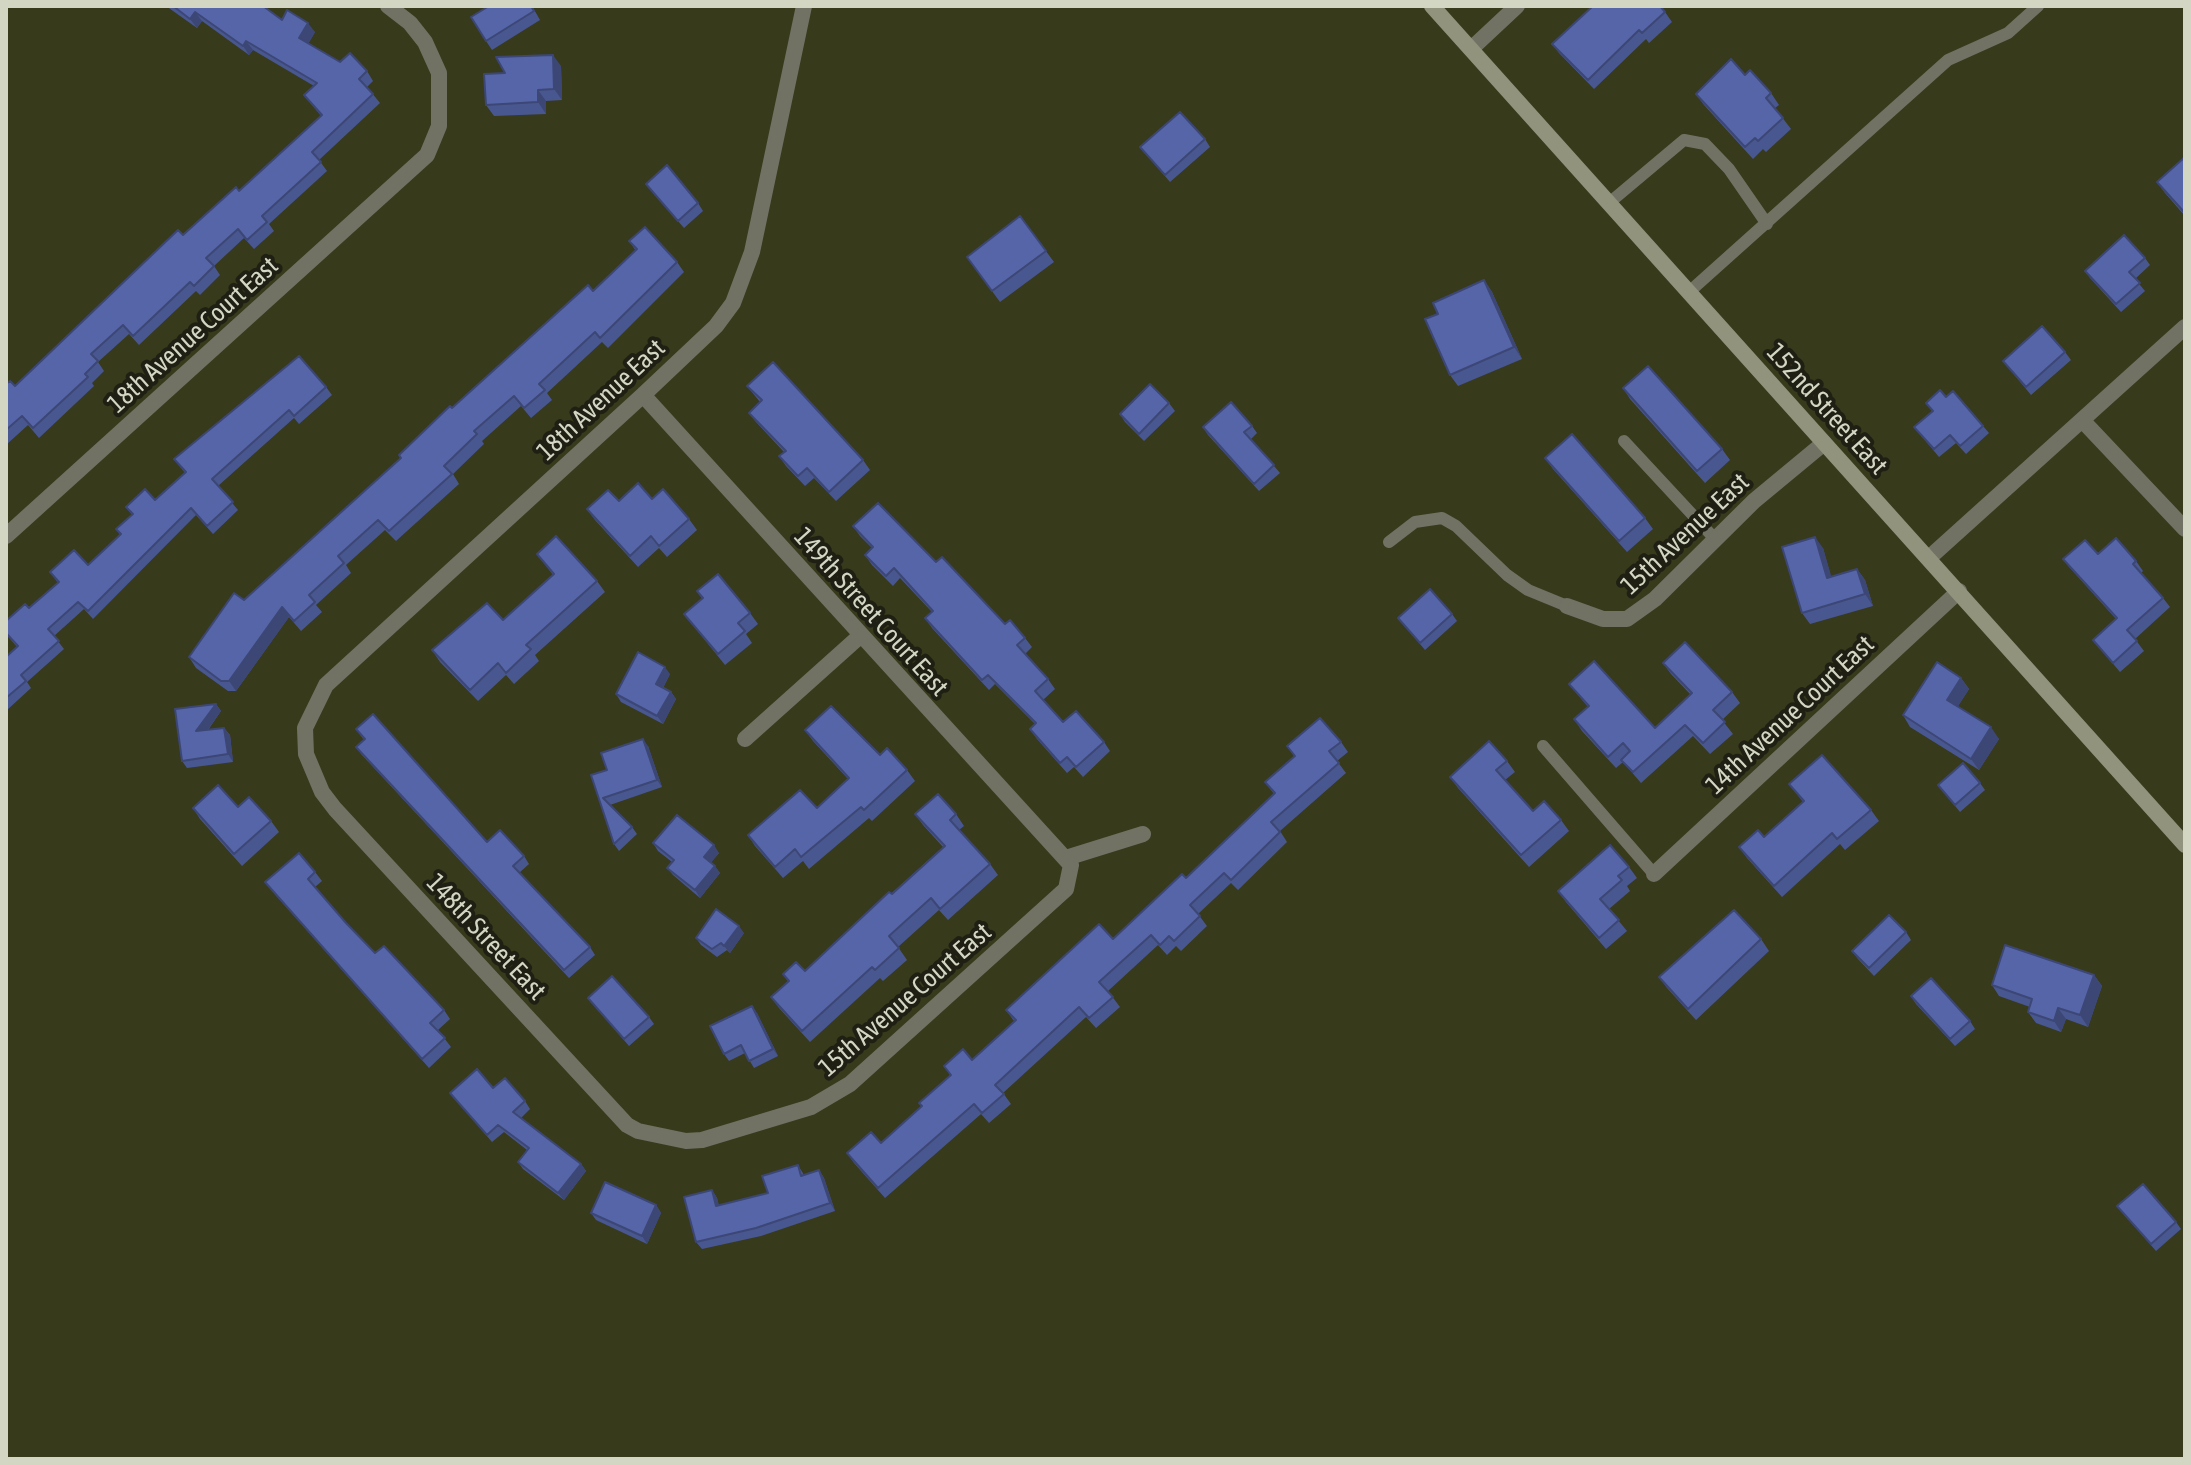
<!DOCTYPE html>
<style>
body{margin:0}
#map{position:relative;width:2191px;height:1465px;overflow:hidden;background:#383a1c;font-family:"Asap Condensed",sans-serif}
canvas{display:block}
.frame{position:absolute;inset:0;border:8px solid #d4d6c4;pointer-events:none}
</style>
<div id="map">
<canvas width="2191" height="1465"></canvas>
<div class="frame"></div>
</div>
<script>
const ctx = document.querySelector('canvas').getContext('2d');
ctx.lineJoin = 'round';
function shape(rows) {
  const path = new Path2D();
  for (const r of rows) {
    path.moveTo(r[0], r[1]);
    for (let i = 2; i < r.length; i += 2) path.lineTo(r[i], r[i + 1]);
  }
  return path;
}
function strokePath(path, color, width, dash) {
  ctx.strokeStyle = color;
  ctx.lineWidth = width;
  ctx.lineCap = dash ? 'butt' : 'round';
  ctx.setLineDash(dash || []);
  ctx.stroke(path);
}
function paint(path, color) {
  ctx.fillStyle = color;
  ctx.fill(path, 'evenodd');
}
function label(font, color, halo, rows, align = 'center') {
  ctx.font = font + ' "Asap Condensed",sans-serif';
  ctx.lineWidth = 8;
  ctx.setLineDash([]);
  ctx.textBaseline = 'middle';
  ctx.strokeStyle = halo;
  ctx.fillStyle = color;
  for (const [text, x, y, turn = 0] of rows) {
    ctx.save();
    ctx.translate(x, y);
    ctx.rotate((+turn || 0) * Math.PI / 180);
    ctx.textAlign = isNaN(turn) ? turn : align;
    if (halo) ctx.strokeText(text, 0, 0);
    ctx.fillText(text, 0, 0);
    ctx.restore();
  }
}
strokePath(shape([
 [1609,203,1684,140,1705,144,1729,169,1767,224],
 [1689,292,1948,60,2008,33,2038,6],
 [1624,441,1715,539],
 [1389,542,1415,522,1442,518,1456,526,1507,575,1528,590,1567,606],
 [1543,746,1654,874]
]), '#717264', 12);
strokePath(shape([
 [1471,49,1517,6],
 [643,395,1071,865,1066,889,850,1084,811,1107,702,1140,686,1141,638,1131,627,1125,335,809,322,792,306,754,305,728,326,685,643,395,716,326,733,303,752,252,804,6],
 [2082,420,2185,529],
 [6,536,427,155,439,126,439,73,425,42,410,23,388,6],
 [1930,557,2185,327],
 [1567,606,1603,619,1627,619,1655,599,1754,501,1824,443],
 [745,739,860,636],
 [1066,858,1143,834],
 [1654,874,1959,591]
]), '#717264', 16);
strokePath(shape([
 [1432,6,2185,845]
]), '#91937d', 16);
paint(shape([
 [166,6,263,6,282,20,315,32,308,44,340,62,367,71,373,81,367,87,380,103,319,160,327,171,269,224,274,231,254,249,244,238,214,266,220,275,200,295,196,291,139,345,129,334,98,362,104,371,92,383,94,386,39,438,28,425,6,445,6,384,15,386,183,235,239,191,321,116,304,95,314,86,253,50,249,55,202,21,197,28],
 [532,6,540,20,492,50,486,41],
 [1665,12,1672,22,1649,43,1646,39,1594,89,1559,53,1552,44],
 [561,66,562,100,546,101,546,114,494,116,486,105,505,73],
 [1745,75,1771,93,1779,105,1775,108,1791,129,1766,152,1763,149,1753,159,1704,105,1696,94],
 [1205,139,1210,147,1170,182,1140,147],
 [2185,157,2185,216,2165,193,2157,182],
 [646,184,698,203,703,211,684,228],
 [1020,216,1054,262,1000,302,967,257],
 [629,241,677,262,684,272,608,348,602,342,547,393,552,400,531,418,521,406,482,441,484,444,453,474,459,484,396,541,385,530,346,565,351,573,316,605,322,612,301,631,289,617,236,691,228,691,196,668,189,657,244,600,401,459,452,408,593,291,636,251],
 [2145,258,2150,265,2135,279,2145,291,2121,312,2090,278,2085,271],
 [1484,280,1492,292,1522,359,1458,386,1450,375,1438,314],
 [2065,352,2071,360,2031,395,2003,361],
 [747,386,863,460,870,470,836,501,814,478,805,486,786,466,779,456,784,452,756,422,749,413,760,402],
 [326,387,332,395,299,424,294,418,218,486,238,510,213,534,196,515,93,619,84,609,54,636,64,649,27,682,31,688,6,711,6,657,17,647,6,634,6,621,29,608,58,583,50,572,88,565,120,535,116,529,132,515,126,507,155,500,185,473,174,459],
 [1623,388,1722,449,1730,460,1705,483,1630,399],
 [1946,397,1983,426,1989,433,1966,454,1956,443,1939,457,1914,427,1932,411,1926,403],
 [1169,403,1175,411,1144,441,1125,422,1120,414],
 [1252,426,1257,433,1251,439,1280,473,1259,491,1208,435,1203,427],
 [1545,458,1645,518,1653,529,1627,552,1553,469],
 [652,499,689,519,697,530,667,557,659,548,638,567,595,520,587,509,619,501],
 [853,526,936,562,1005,624,1025,638,1032,647,1025,654,1048,679,1055,689,1043,700,1063,722,1104,742,1110,751,1083,777,1074,767,1067,773,1037,739,1030,729,1035,724,995,684,989,690,932,628,925,618,932,612,900,578,893,586,872,565,865,555,872,548,860,536],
 [1823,548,1831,577,1857,569,1865,580,1873,606,1810,624,1802,613],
 [537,554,597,581,605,592,535,655,539,661,514,684,506,675,478,701,440,662,432,650,503,620,553,575],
 [2098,554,2136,561,2143,571,2141,573,2163,598,2170,607,2135,639,2144,651,2120,672,2093,640,2116,619,2070,568,2063,559],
 [697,591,750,613,758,624,746,634,752,643,725,665,684,614,702,599],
 [1452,614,1457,621,1425,650,1398,618],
 [1663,663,1732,692,1740,703,1722,720,1733,734,1710,754,1693,736,1641,783,1623,762,1616,768,1582,731,1574,719,1588,707,1569,684,1655,728,1691,695,1671,674],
 [670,674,663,688,671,692,676,699,663,724,621,702,616,694],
 [1961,678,1969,689,1958,706,1999,739,1979,770,1910,727,1903,715],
 [216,704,221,711,208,730,224,728,230,735,233,762,187,768,182,761],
 [356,729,487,842,524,856,529,864,519,873,590,947,595,955,569,978,362,755,356,747,364,740],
 [805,730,880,755,907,770,915,781,872,821,869,818,809,869,803,861,783,878,755,846,748,835,817,808,848,779,813,741],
 [1341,742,1348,752,1337,761,1346,773,1280,831,1287,842,1238,890,1231,883,1198,914,1207,926,1181,951,1176,946,1167,955,1158,945,1108,991,1120,1007,1096,1028,1086,1017,1003,1093,1011,1104,989,1123,981,1114,885,1198,854,1163,847,1153,881,1143,921,1107,950,1075,944,1066,972,1060,1014,1021,1006,1010,1113,939,1186,878,1274,794,1265,782,1294,756,1287,746],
 [648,746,662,787,610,805,632,827,637,834,619,851,614,844,591,775,607,770],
 [1507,761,1515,772,1505,780,1533,811,1561,820,1569,831,1529,867,1458,788,1450,777],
 [1980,783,1985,790,1960,812,1938,785],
 [1789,784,1871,810,1879,821,1845,850,1840,844,1782,897,1747,858,1739,847,1764,837,1803,802],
 [238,807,271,821,279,832,242,866,200,819,193,808],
 [915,814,956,814,964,826,959,830,990,864,998,875,948,920,939,910,898,947,907,960,883,981,880,978,810,1042,779,1008,771,997,788,981,783,974,805,971,943,847,923,825],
 [653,843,719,853,711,862,720,873,700,898,673,875,667,868,672,862,658,851],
 [1629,867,1637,878,1627,886,1630,891,1609,909,1627,931,1606,949,1566,902,1558,891],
 [315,872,322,881,315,887,346,923,375,953,444,1010,450,1019,438,1030,451,1047,429,1068,272,891,265,882],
 [1906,932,1911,940,1874,976,1858,959,1852,951],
 [744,933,730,953,727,950,717,957,701,945,696,938],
 [1761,939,1769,951,1696,1020,1667,988,1659,977],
 [2094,975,2102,986,2088,1027,2066,1019,2061,1032,2036,1023,2028,1012,2030,1007,1999,996,1992,985],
 [1911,996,1970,1021,1975,1029,1955,1046,1916,1004],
 [588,998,649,1017,654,1024,629,1046],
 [757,1013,778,1056,754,1068,745,1053,729,1061,724,1054],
 [493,1088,525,1101,530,1109,521,1118,581,1164,586,1171,564,1200,523,1169,518,1162,527,1150,504,1132,492,1142,450,1093],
 [798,1165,804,1175,819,1170,824,1178,835,1211,761,1236,702,1249,696,1242,712,1190,717,1198,719,1206,768,1193],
 [656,1205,661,1213,647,1244,596,1220,591,1213],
 [2117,1206,2176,1222,2181,1229,2156,1251]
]), '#495790');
paint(shape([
 [195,12,202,21,197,28,190,19],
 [308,23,315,32,306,48,299,38],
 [246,41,253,50,249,55,243,46],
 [553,55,561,66,562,100,554,89],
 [538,90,546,101,546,114,538,102],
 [1484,280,1492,292,1522,359,1514,347],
 [1815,537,1823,548,1835,589,1827,578],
 [1857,569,1865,580,1873,606,1865,594],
 [282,607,289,617,236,691,229,681],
 [665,667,670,674,661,692,656,684],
 [1961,678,1969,689,1955,711,1947,700],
 [671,692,676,699,663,724,657,716],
 [216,704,221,711,201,739,196,731],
 [1991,727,1999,739,1979,770,1971,759],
 [224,728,230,735,233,762,228,754],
 [643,739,648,746,662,787,657,780],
 [714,845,719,853,710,864,704,857],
 [715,866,720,873,700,898,695,890],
 [739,926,744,933,730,953,724,946],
 [2094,975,2102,986,2088,1027,2080,1015],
 [752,1006,757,1013,778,1056,773,1049],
 [2058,1008,2066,1019,2061,1032,2054,1021],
 [581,1164,586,1171,564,1200,558,1193],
 [819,1170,824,1178,835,1211,830,1203],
 [712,1190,717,1198,721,1214,716,1206],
 [656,1205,661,1213,647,1244,642,1236]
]), '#3c4776');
const building = shape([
 [173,6,263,6,282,20,287,10,308,23,299,38,340,62,350,53,367,71,359,79,373,94,312,152,321,162,262,216,267,222,247,240,238,229,206,258,214,266,194,286,190,282,133,336,123,325,91,354,98,361,85,374,88,377,33,428,22,416,6,430,6,384,10,381,15,386,178,230,183,235,236,187,239,191,322,115,304,95,317,83,246,41,243,46,195,12,190,19,173,6],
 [489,6,531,6,534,11,486,41,471,17,489,6],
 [1593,6,1660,6,1665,12,1642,33,1639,30,1588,80,1552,44,1593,6],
 [553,55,554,89,538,90,538,102,486,105,484,74,505,73,496,57,553,55],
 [1731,59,1745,75,1750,70,1771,93,1766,98,1783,118,1758,141,1755,138,1745,147,1696,94,1731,59],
 [1180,112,1205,139,1165,175,1140,147,1180,112],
 [2185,157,2185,213,2157,182,2185,157],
 [667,165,698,203,678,221,646,184,667,165],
 [1020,216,1046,251,992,291,967,257,1020,216],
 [645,227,677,262,600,338,595,332,539,384,545,390,524,408,514,396,474,431,477,434,444,466,452,474,389,531,378,520,338,556,344,563,309,595,315,602,294,621,282,607,229,681,221,681,189,657,234,593,244,600,401,458,399,455,450,406,452,408,588,285,593,291,637,249,629,241,645,227],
 [2124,235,2145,258,2129,272,2140,283,2116,304,2085,271,2124,235],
 [1484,280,1514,347,1450,375,1425,319,1438,314,1433,303,1484,280],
 [2042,326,2065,352,2026,387,2003,361,2042,326],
 [299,356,326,387,294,416,289,410,212,479,233,502,207,526,191,508,88,611,78,602,48,629,59,641,21,675,26,681,6,698,6,657,18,646,6,633,6,621,25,604,29,608,59,582,50,572,74,550,88,565,121,534,116,529,133,514,126,507,145,489,155,500,186,472,174,459,299,356],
 [773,362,863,460,829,492,807,468,798,476,779,456,786,451,749,413,762,400,747,386,773,362],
 [1648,366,1722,449,1697,471,1623,388,1648,366],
 [1150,384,1169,403,1139,434,1120,414,1150,384],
 [1940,390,1946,397,1953,391,1983,426,1960,446,1950,435,1934,449,1914,427,1933,411,1926,403,1940,390],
 [1231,402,1252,426,1244,432,1274,465,1254,484,1203,427,1231,402],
 [1572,434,1645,518,1619,541,1545,458,1572,434],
 [638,483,652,499,663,489,689,519,659,546,651,536,630,556,587,509,608,490,619,501,638,483],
 [878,503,936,562,942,557,1005,624,1010,620,1025,638,1017,645,1048,679,1035,691,1063,722,1076,711,1104,742,1076,767,1067,757,1060,763,1030,729,1036,723,988,675,982,680,925,618,933,611,894,568,886,576,865,555,873,547,853,526,878,503],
 [556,536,597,581,526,645,531,649,506,673,498,663,470,690,432,650,487,603,503,620,554,574,537,554,556,536],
 [1815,537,1827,578,1857,569,1865,594,1802,613,1782,547,1815,537],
 [2116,538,2136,561,2133,564,2163,598,2127,630,2137,641,2113,663,2093,640,2117,618,2063,559,2085,540,2098,554,2116,538],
 [718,574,750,613,738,623,745,631,718,654,684,614,703,598,697,591,718,574],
 [1430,589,1452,614,1420,643,1398,618,1430,589],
 [1685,642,1732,692,1713,710,1725,722,1703,743,1685,725,1633,772,1621,760,1630,751,1623,743,1608,757,1574,719,1589,706,1569,684,1594,661,1655,728,1692,693,1663,663,1685,642],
 [638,652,665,667,656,684,671,692,657,716,616,694,638,652],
 [1937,662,1961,678,1947,700,1991,727,1971,759,1903,715,1937,662],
 [216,704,196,731,224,728,228,754,182,761,175,709,216,704],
 [831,706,880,755,887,748,907,770,864,810,861,807,801,857,795,849,775,867,748,835,800,790,817,808,849,778,805,730,831,706],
 [373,714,487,842,500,830,524,856,513,866,590,947,564,970,356,747,365,739,356,729,373,714],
 [1320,718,1341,742,1329,751,1339,763,1271,822,1280,832,1231,880,1224,873,1190,905,1200,916,1174,941,1169,936,1160,945,1151,935,1099,982,1113,997,1089,1018,1079,1007,995,1085,1004,1094,982,1113,974,1104,878,1188,847,1153,871,1132,881,1143,922,1106,919,1103,951,1075,944,1066,963,1049,972,1060,1016,1020,1006,1010,1099,924,1113,939,1182,874,1186,878,1275,793,1265,782,1295,756,1287,746,1320,718],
 [643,739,657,780,603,798,632,827,614,844,591,775,607,770,601,753,643,739],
 [1489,741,1507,761,1496,770,1533,811,1544,801,1561,820,1521,855,1450,777,1489,741],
 [1822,755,1871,810,1837,839,1832,833,1774,886,1739,847,1758,830,1764,837,1804,801,1789,784,1822,755],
 [1963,763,1980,783,1955,805,1938,785,1963,763],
 [218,785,238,807,249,797,271,821,234,854,193,808,218,785],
 [938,794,956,814,950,820,990,864,940,909,931,898,889,936,899,948,875,970,872,967,802,1031,771,997,789,981,783,974,796,962,805,971,889,892,892,894,945,846,915,814,938,794],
 [677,815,714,845,704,857,715,866,695,890,667,868,674,860,653,843,677,815],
 [1610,845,1629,867,1618,876,1622,880,1600,899,1619,920,1599,938,1558,891,1610,845],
 [299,853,315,872,308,879,346,923,375,953,384,946,444,1010,430,1023,445,1038,422,1059,265,882,299,853],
 [716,909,739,926,724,946,721,943,712,949,696,938,716,909],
 [1734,910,1761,939,1688,1009,1659,977,1734,910],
 [1889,915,1906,932,1869,968,1852,951,1889,915],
 [2005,945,2094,975,2080,1015,2058,1008,2054,1021,2028,1012,2032,999,1992,985,2005,945],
 [612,976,649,1017,624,1039,588,998,612,976],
 [1931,978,1970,1021,1950,1039,1911,996,1931,978],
 [752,1006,773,1049,749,1061,741,1045,724,1054,710,1026,752,1006],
 [477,1069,493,1088,505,1078,525,1101,513,1112,581,1164,558,1193,518,1162,529,1148,498,1125,487,1135,450,1093,477,1069],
 [798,1165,801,1176,819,1170,830,1203,756,1228,696,1242,684,1197,712,1190,716,1206,768,1193,762,1176,798,1165],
 [605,1182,656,1205,642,1236,591,1213,605,1182],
 [2143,1184,2176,1222,2151,1244,2117,1206,2143,1184]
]);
paint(building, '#5565a8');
strokePath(building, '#3c4776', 2);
label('26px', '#d4d6c4', '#1f2013', [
 ["18th Avenue Court East",193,335,-42],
 ["18th Avenue East",601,400,-43],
 ["152nd Street East",1827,409,48],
 ["15th Avenue East",1685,534,-43],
 ["149th Street Court East",871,612,48],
 ["14th Avenue Court East",1790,715,-43],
 ["148th Street East",486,937,47],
 ["15th Avenue Court East",905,1000,-41]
]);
</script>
